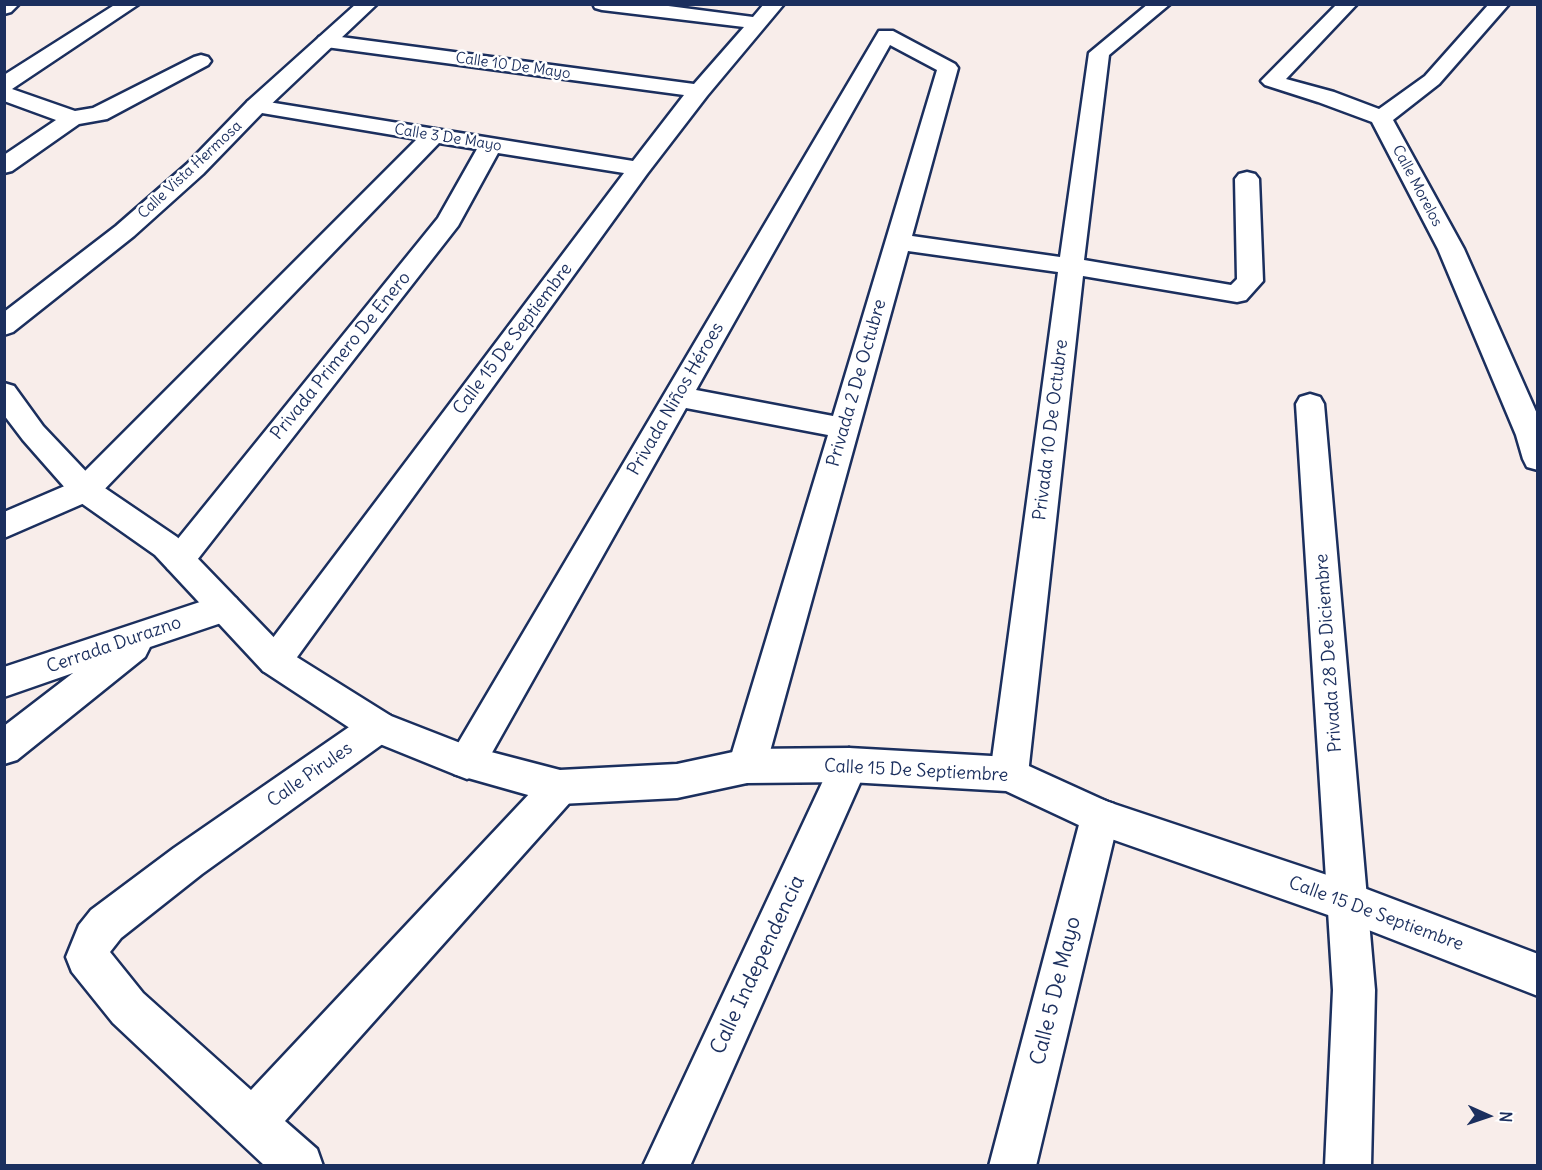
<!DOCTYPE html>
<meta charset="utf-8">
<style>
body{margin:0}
#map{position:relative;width:1542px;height:1170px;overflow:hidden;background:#f8edea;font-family:Delius,sans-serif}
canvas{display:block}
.frame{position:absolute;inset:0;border:6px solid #1b2f5e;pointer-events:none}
.north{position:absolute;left:1458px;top:1086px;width:60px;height:60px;-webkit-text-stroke:4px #fff;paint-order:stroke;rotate:93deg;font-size:16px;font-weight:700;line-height:24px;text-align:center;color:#1b2f5e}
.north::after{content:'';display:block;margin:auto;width:21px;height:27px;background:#1b2f5e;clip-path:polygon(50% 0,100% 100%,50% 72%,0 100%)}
</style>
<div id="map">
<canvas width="1542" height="1170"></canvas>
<div class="frame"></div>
<div class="north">N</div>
</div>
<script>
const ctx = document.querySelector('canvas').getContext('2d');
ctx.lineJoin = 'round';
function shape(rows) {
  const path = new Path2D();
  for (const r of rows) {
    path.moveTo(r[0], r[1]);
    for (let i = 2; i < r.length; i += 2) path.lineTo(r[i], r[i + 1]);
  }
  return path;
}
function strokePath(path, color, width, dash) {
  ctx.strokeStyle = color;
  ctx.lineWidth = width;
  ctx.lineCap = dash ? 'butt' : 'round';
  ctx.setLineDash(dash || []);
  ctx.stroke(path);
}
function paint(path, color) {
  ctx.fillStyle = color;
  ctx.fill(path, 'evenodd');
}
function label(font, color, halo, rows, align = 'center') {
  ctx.font = font + ' Delius,sans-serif';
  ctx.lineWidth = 5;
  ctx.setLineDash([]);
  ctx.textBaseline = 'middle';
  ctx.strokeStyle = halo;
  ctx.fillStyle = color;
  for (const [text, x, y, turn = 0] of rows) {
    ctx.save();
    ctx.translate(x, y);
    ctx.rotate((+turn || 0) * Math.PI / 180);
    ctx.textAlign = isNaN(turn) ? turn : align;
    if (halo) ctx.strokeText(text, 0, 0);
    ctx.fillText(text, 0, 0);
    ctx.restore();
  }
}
const street = shape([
 [4,4,19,4,11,12,4,14,4,4],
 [116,4,139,4,12,89,75,111,93,108,194,57,201,55,208,57,211,61,208,65,107,119,79,124,12,171,4,173,4,155,56,120,4,101,4,75,116,4],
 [593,4,653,4,753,17,764,4,784,4,707,96,647,174,287,671,275,676,263,671,258,661,263,651,624,173,498,153,458,226,190,569,179,573,168,569,163,560,168,551,438,218,477,149,439,143,96,498,4,538,4,512,74,482,417,139,256,112,248,111,245,106,248,101,256,100,633,161,684,95,326,47,319,45,316,41,319,37,326,35,694,84,744,27,602,10,595,8,593,4],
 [1148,4,1170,4,1109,55,1084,260,1231,285,1237,279,1235,179,1239,174,1247,172,1255,174,1259,179,1263,281,1246,300,1237,302,1083,276,1028,774,1022,786,1009,791,996,786,990,774,1058,272,908,251,766,766,760,778,747,783,734,778,728,766,828,435,686,408,480,774,467,779,454,774,448,762,454,750,879,31,893,31,955,64,958,68,912,236,1060,257,1089,53,1148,4],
 [890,45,937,70,833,416,696,390,890,45],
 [1337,4,1357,4,1286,79,1334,92,1379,109,1425,76,1489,4,1509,4,1439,84,1393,120,1464,249,1538,416,1538,470,1527,467,1523,459,1516,435,1438,249,1372,122,1318,102,1265,85,1261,81,1337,4],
 [1310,394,1320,397,1324,404,1375,990,1371,1166,1325,1166,1333,990,1296,404,1300,397,1310,394],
 [224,594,236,598,241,608,236,618,150,647,145,657,17,760,4,764,4,726,73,673,4,697,4,667,224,594],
 [378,711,391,716,396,727,391,738,202,874,121,938,110,952,143,993,251,1090,547,775,560,770,573,775,579,787,573,799,285,1121,317,1149,323,1166,265,1166,113,1023,72,972,66,957,79,925,91,910,174,848,365,716,378,711],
 [849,748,862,753,868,765,690,1166,643,1166,836,753,849,748],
 [1100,799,1114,804,1119,817,1036,1166,989,1166,1081,817,1086,804,1100,799]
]);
const secondary = shape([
 [356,4,377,4,264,111,203,174,134,236,13,332,4,335,4,312,116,226,187,164,248,101,356,4],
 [4,383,14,386,43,426,96,482,177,537,287,651,391,716,468,746,560,770,677,764,747,749,849,748,1009,757,1108,802,1348,882,1538,954,1538,996,1348,922,1100,835,1006,791,849,782,747,783,677,798,560,804,454,774,365,738,263,671,155,555,74,498,23,440,4,415,4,383]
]);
strokePath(street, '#1b2f5e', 5);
strokePath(secondary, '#1b2f5e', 5);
paint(street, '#fff');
paint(secondary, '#fff');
label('15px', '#1b2f5e', '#fff', [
 ["Calle 10 De Mayo",513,66,8],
 ["Calle 3 De Mayo",448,138,9],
 ["Calle Vista Hermosa",190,170,-43],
 ["Calle Morelos",1417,186,62]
]);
label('18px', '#1b2f5e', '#fff', [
 ["Calle 15 De Septiembre",513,339,-53],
 ["Privada Primero De Enero",341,356,-51],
 ["Privada 2 De Octubre",857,383,-74],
 ["Privada Niños Héroes",676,399,-60],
 ["Privada 10 De Octubre",1051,430,-83],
 ["Cerrada Durazno",114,645,-19],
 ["Privada 28 De Diciembre",1329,653,-94],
 ["Calle 15 De Septiembre",916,771,3],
 ["Calle Pirules",310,775,-35],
 ["Calle 15 De Septiembre",1376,914,20]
]);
label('21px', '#1b2f5e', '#fff', [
 ["Calle Independencia",758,965,-65],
 ["Calle 5 De Mayo",1056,991,-76]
]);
</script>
